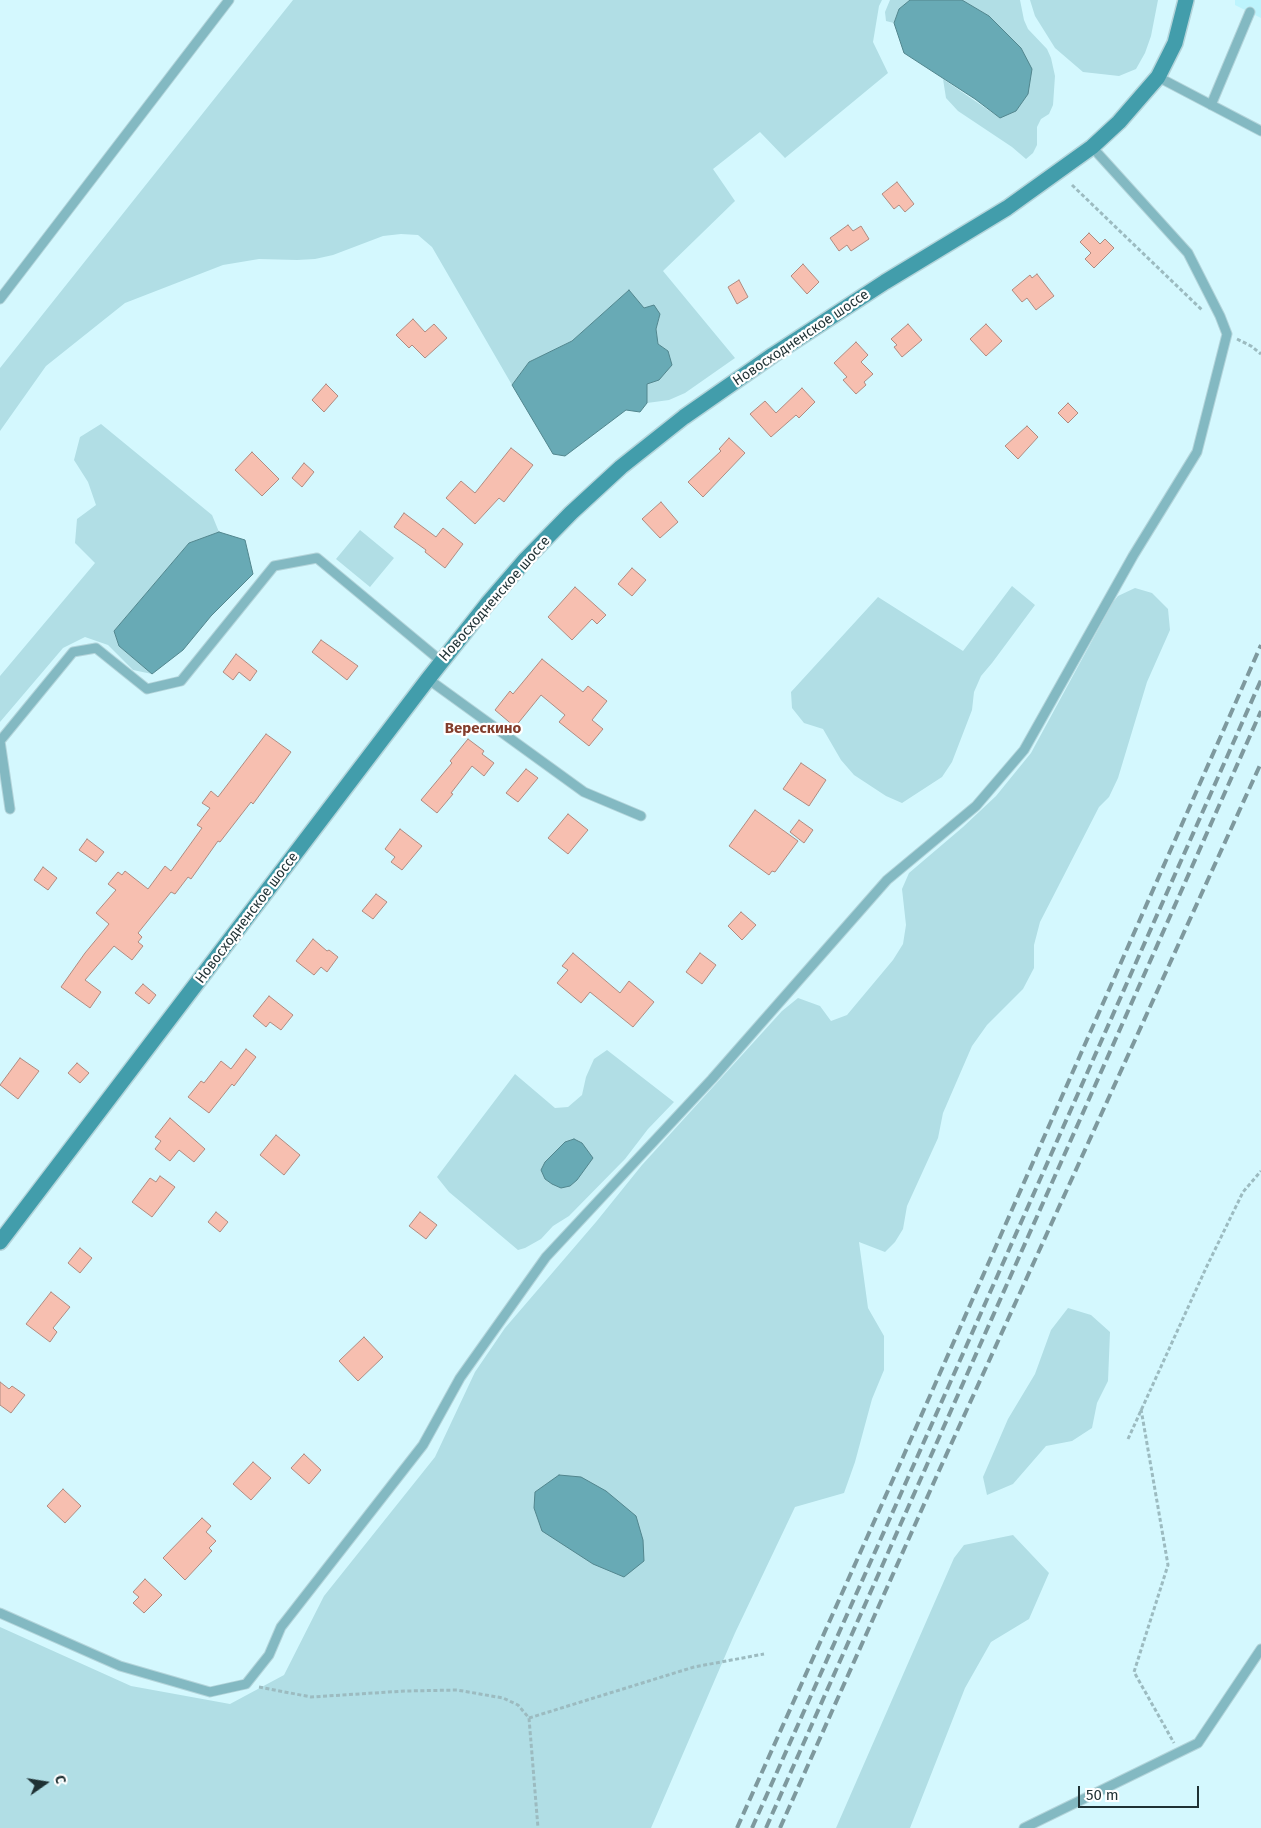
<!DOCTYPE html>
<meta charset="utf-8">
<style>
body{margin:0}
#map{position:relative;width:1261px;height:1828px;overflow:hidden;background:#d4f8fe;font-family:"Fira Sans",sans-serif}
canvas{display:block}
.north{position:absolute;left:20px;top:1758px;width:50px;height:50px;-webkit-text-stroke:4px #fff;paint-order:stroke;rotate:77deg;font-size:14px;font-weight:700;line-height:20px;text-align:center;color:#1f3134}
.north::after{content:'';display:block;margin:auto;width:18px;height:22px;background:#1f3134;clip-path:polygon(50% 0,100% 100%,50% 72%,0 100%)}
.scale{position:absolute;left:1078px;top:1786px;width:121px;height:22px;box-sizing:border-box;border:2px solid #1f3134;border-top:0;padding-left:6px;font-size:15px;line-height:18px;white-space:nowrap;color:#1f3134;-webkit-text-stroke:4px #fff;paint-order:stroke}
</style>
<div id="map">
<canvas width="1261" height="1828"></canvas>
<div class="north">С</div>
<div class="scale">50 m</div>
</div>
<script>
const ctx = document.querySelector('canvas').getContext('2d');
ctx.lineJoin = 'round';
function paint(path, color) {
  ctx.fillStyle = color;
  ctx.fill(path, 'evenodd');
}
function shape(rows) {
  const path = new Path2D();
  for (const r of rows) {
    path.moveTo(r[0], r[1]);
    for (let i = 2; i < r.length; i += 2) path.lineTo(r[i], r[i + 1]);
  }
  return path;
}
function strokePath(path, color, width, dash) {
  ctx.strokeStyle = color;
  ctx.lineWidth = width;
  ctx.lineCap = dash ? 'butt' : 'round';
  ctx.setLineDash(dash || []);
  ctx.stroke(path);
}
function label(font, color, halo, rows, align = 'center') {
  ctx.font = font + ' "Fira Sans",sans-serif';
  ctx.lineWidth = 4.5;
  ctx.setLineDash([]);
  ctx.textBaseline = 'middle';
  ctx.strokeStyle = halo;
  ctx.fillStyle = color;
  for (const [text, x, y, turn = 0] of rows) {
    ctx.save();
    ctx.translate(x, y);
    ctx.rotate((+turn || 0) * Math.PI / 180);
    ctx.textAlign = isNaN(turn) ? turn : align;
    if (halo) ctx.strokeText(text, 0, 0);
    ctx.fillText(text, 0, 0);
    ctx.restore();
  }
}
paint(shape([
 [1235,0,1261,0,1261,18,1235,5]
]), '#bdf4fd');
paint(shape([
 [293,0,882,0,879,6,873,42,888,73,785,158,760,132,713,169,735,201,663,271,735,358,685,393,669,400,647,403,647,384,668,351,658,344,656,329,660,314,644,309,629,290,572,341,529,362,512,385,432,247,418,235,401,234,383,236,333,255,315,259,297,260,259,259,223,265,125,303,46,366,0,431,0,368],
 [890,0,910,0,899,9,894,23,886,21,885,12],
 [962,0,1020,0,1024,20,1028,29,1047,49,1051,58,1055,76,1053,105,1049,114,1041,119,1037,127,1037,145,1033,153,1026,159,1012,147,958,111,946,98,943,79,1000,118,1021,48,989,16],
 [1030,0,1158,0,1151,36,1145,53,1136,69,1119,76,1083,72,1055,48,1035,16],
 [101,424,212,515,219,532,189,543,114,631,119,646,152,674,133,670,108,645,85,637,63,648,0,722,0,676,95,563,75,543,77,519,96,505,88,482,74,460,80,437],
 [360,530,394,558,370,587,336,559],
 [1012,586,1035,605,992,663,981,676,974,692,972,710,952,762,942,777,902,803,886,796,854,775,841,760,823,729,804,723,792,708,791,692,878,597,963,651],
 [1135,588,1152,593,1168,609,1170,630,1147,682,1118,778,1109,797,1099,807,1040,922,1034,945,1034,968,1023,989,987,1025,972,1046,943,1113,938,1138,907,1206,903,1229,895,1242,885,1252,859,1242,868,1308,884,1336,884,1370,872,1399,855,1462,844,1493,795,1507,735,1633,651,1828,0,1828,0,1627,131,1686,230,1704,284,1675,324,1596,435,1457,475,1372,505,1328,596,1222,642,1165,782,1011,798,998,820,1006,831,1021,847,1015,893,960,903,944,906,925,902,889,909,873,963,827,996,796,1031,753,1113,602,1118,596],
 [607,1050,674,1102,648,1129,625,1159,569,1216,553,1226,541,1239,525,1248,518,1250,449,1192,437,1177,515,1074,555,1108,568,1107,582,1095,586,1077,594,1059],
 [565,1142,570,1186,545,1162],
 [1068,1308,1091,1315,1110,1332,1108,1381,1097,1403,1092,1428,1072,1441,1046,1446,1013,1484,987,1495,983,1477,1008,1419,1035,1374,1051,1330],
 [1013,1535,1049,1573,1029,1619,991,1642,965,1688,910,1828,836,1828,954,1558,964,1545]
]), '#b1dee5');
const water = shape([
 [910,0,962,0,989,16,1021,48,1032,69,1028,94,1016,111,1000,118,975,99,904,53,894,23,899,9,910,0],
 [629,290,644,308,654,305,660,314,656,329,658,344,668,351,672,365,659,380,647,384,647,403,640,412,626,410,565,456,553,454,512,385,529,362,572,341,629,290],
 [219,532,245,540,253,574,211,616,183,650,152,674,119,646,114,631,189,543,219,532],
 [574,1139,582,1143,593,1158,577,1180,570,1186,561,1188,552,1184,545,1179,541,1170,545,1162,565,1142,574,1139],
 [559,1475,581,1477,606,1491,636,1516,643,1540,644,1561,624,1577,593,1564,542,1531,534,1508,535,1492,559,1475]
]);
paint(water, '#68aab5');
strokePath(water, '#52868e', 1);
const building = shape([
 [897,182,914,204,905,212,899,205,894,209,882,194,897,182],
 [848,225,853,231,861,226,869,239,851,251,847,245,839,251,830,238,848,225],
 [1089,233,1100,244,1105,239,1114,248,1094,268,1085,259,1091,253,1080,242,1089,233],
 [803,264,819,282,807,294,791,276,803,264],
 [1037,274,1054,296,1036,310,1027,298,1022,302,1012,290,1030,275,1032,278,1037,274],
 [739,280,748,297,737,304,728,287,739,280],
 [413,319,425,332,434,324,447,338,425,358,412,345,409,348,396,335,413,319],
 [908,324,922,340,902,357,894,347,897,345,891,339,908,324],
 [986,324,1002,341,986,356,970,339,986,324],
 [856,342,868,355,861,362,873,374,864,382,866,385,856,394,843,380,847,377,834,363,856,342],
 [326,384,338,396,324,412,312,400,326,384],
 [802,388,815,402,799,418,796,415,771,437,750,414,765,401,776,413,802,388],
 [1068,403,1078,413,1068,423,1058,413,1068,403],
 [1027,426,1038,437,1018,459,1005,446,1027,426],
 [729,438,745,453,703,497,688,482,721,451,719,449,729,438],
 [511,448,533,465,504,502,499,498,475,524,446,498,461,481,475,493,511,448],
 [252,452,279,479,262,496,235,470,252,452],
 [304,463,314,472,302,487,292,478,304,463],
 [661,502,678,522,660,538,642,519,661,502],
 [404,513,436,537,443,528,463,544,445,568,425,552,426,550,394,527,404,513],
 [632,568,646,580,632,596,618,584,632,568],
 [575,587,606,615,597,624,592,619,572,640,548,617,575,587],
 [321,640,358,666,347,680,312,652,321,640],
 [236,654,257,671,250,681,239,672,233,680,223,672,236,654],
 [542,659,583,692,588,686,607,701,592,720,603,729,589,746,559,722,565,715,541,695,515,727,495,710,510,691,513,694,542,659],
 [266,734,291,752,253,804,251,802,220,842,218,841,191,879,188,877,175,894,171,892,138,933,142,937,138,942,143,946,132,960,114,946,85,980,101,992,90,1008,61,987,85,953,109,924,96,913,116,890,108,884,118,872,122,875,125,871,148,889,165,866,171,871,202,828,197,825,210,808,202,803,211,791,218,797,266,734],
 [468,739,484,751,482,754,494,763,484,776,472,766,451,793,453,794,437,813,421,800,452,763,450,761,468,739],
 [801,763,826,780,809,806,783,789,801,763],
 [526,769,538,778,518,802,506,793,526,769],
 [755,810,798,841,775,872,772,871,769,875,729,846,755,810],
 [568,814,588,830,568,854,548,838,568,814],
 [799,820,813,830,804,843,790,832,799,820],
 [400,829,422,846,402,870,391,862,395,857,385,849,400,829],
 [87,839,104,852,96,862,79,850,87,839],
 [43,867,57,878,48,890,34,880,43,867],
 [376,894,387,902,373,919,362,911,376,894],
 [741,912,756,925,742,940,728,926,741,912],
 [313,939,327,951,329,950,338,957,327,972,321,967,314,975,296,961,313,939],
 [573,953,620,993,629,981,654,1002,633,1027,590,992,581,1003,557,983,568,970,562,966,573,953],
 [700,953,716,965,702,984,686,972,700,953],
 [143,984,156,995,149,1004,135,993,143,984],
 [269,996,293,1015,281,1030,270,1022,266,1027,253,1016,269,996],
 [246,1049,256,1057,234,1086,232,1084,209,1113,188,1097,201,1081,204,1083,221,1061,231,1069,246,1049],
 [20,1058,39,1071,18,1099,0,1085,20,1058],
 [77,1063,89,1073,80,1083,68,1073,77,1063],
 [170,1118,205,1149,194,1162,179,1150,170,1161,155,1149,161,1141,155,1137,170,1118],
 [276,1135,300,1155,284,1175,260,1155,276,1135],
 [160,1176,175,1187,152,1217,132,1202,150,1178,156,1182,160,1176],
 [216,1212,228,1222,220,1232,208,1222,216,1212],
 [420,1212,437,1225,426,1239,409,1226,420,1212],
 [80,1248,92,1258,80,1273,68,1263,80,1248],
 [51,1292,70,1307,53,1328,57,1332,50,1342,26,1324,51,1292],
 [364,1337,383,1357,358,1381,339,1361,364,1337],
 [0,1382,9,1389,12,1386,25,1395,11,1413,0,1405,0,1382],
 [304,1454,321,1470,309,1484,291,1468,304,1454],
 [253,1462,271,1478,251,1500,233,1484,253,1462],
 [63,1489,81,1506,65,1523,47,1506,63,1489],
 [202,1518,211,1526,206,1532,216,1541,209,1548,212,1551,185,1580,163,1558,202,1518],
 [145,1579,162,1595,144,1613,133,1603,139,1597,133,1592,145,1579]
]);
paint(building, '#f7bfb0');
strokePath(building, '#af8b81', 1);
const service = shape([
 [1158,77,1261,131],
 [1211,105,1250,12],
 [0,299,229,0],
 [428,679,584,792,641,816],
 [10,809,0,741,73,652,96,648,147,689,181,681,274,566,317,558,441,661],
 [0,1613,120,1666,210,1692,246,1684,269,1655,281,1627,423,1445,460,1378,546,1257,712,1079,887,880,976,806,1024,750,1133,556,1197,452,1227,334,1220,316,1188,253,1092,147],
 [1024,1828,1198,1743,1261,1649]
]);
const secondary = shape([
 [0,1242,428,679,488,603,526,559,571,513,621,467,684,417,773,355,885,282,1007,208,1092,147,1119,122,1158,77,1175,43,1186,0]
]);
strokePath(service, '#b3d4da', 11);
strokePath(secondary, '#b3d4da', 18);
strokePath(shape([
 [1072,185,1203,311],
 [1237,339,1251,346,1261,354],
 [1141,1409,1168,1565,1134,1672,1174,1743],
 [1128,1439,1206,1268,1243,1192,1261,1171],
 [259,1687,311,1697,405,1691,457,1690,503,1698,518,1705,529,1718,538,1828],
 [529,1718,694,1667,764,1654]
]), '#9cbbc0', 3, [4, 2.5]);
strokePath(service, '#83b9c2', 9);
strokePath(secondary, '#429dab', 15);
strokePath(shape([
 [737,1828,903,1457,1261,645],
 [752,1828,915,1462,1261,680],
 [766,1828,1261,711],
 [780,1828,938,1473,1261,763]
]), '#7e999e', 4, [10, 5]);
label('14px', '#1f3134', '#fff', [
 ["Новосходненское шоссе",801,338,-34],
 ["Новосходненское шоссе",495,599,-49],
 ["Новосходненское шоссе",247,918,-53]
]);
label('bold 15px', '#823d2c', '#fff', [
 ["Верескино",483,729]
]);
</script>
